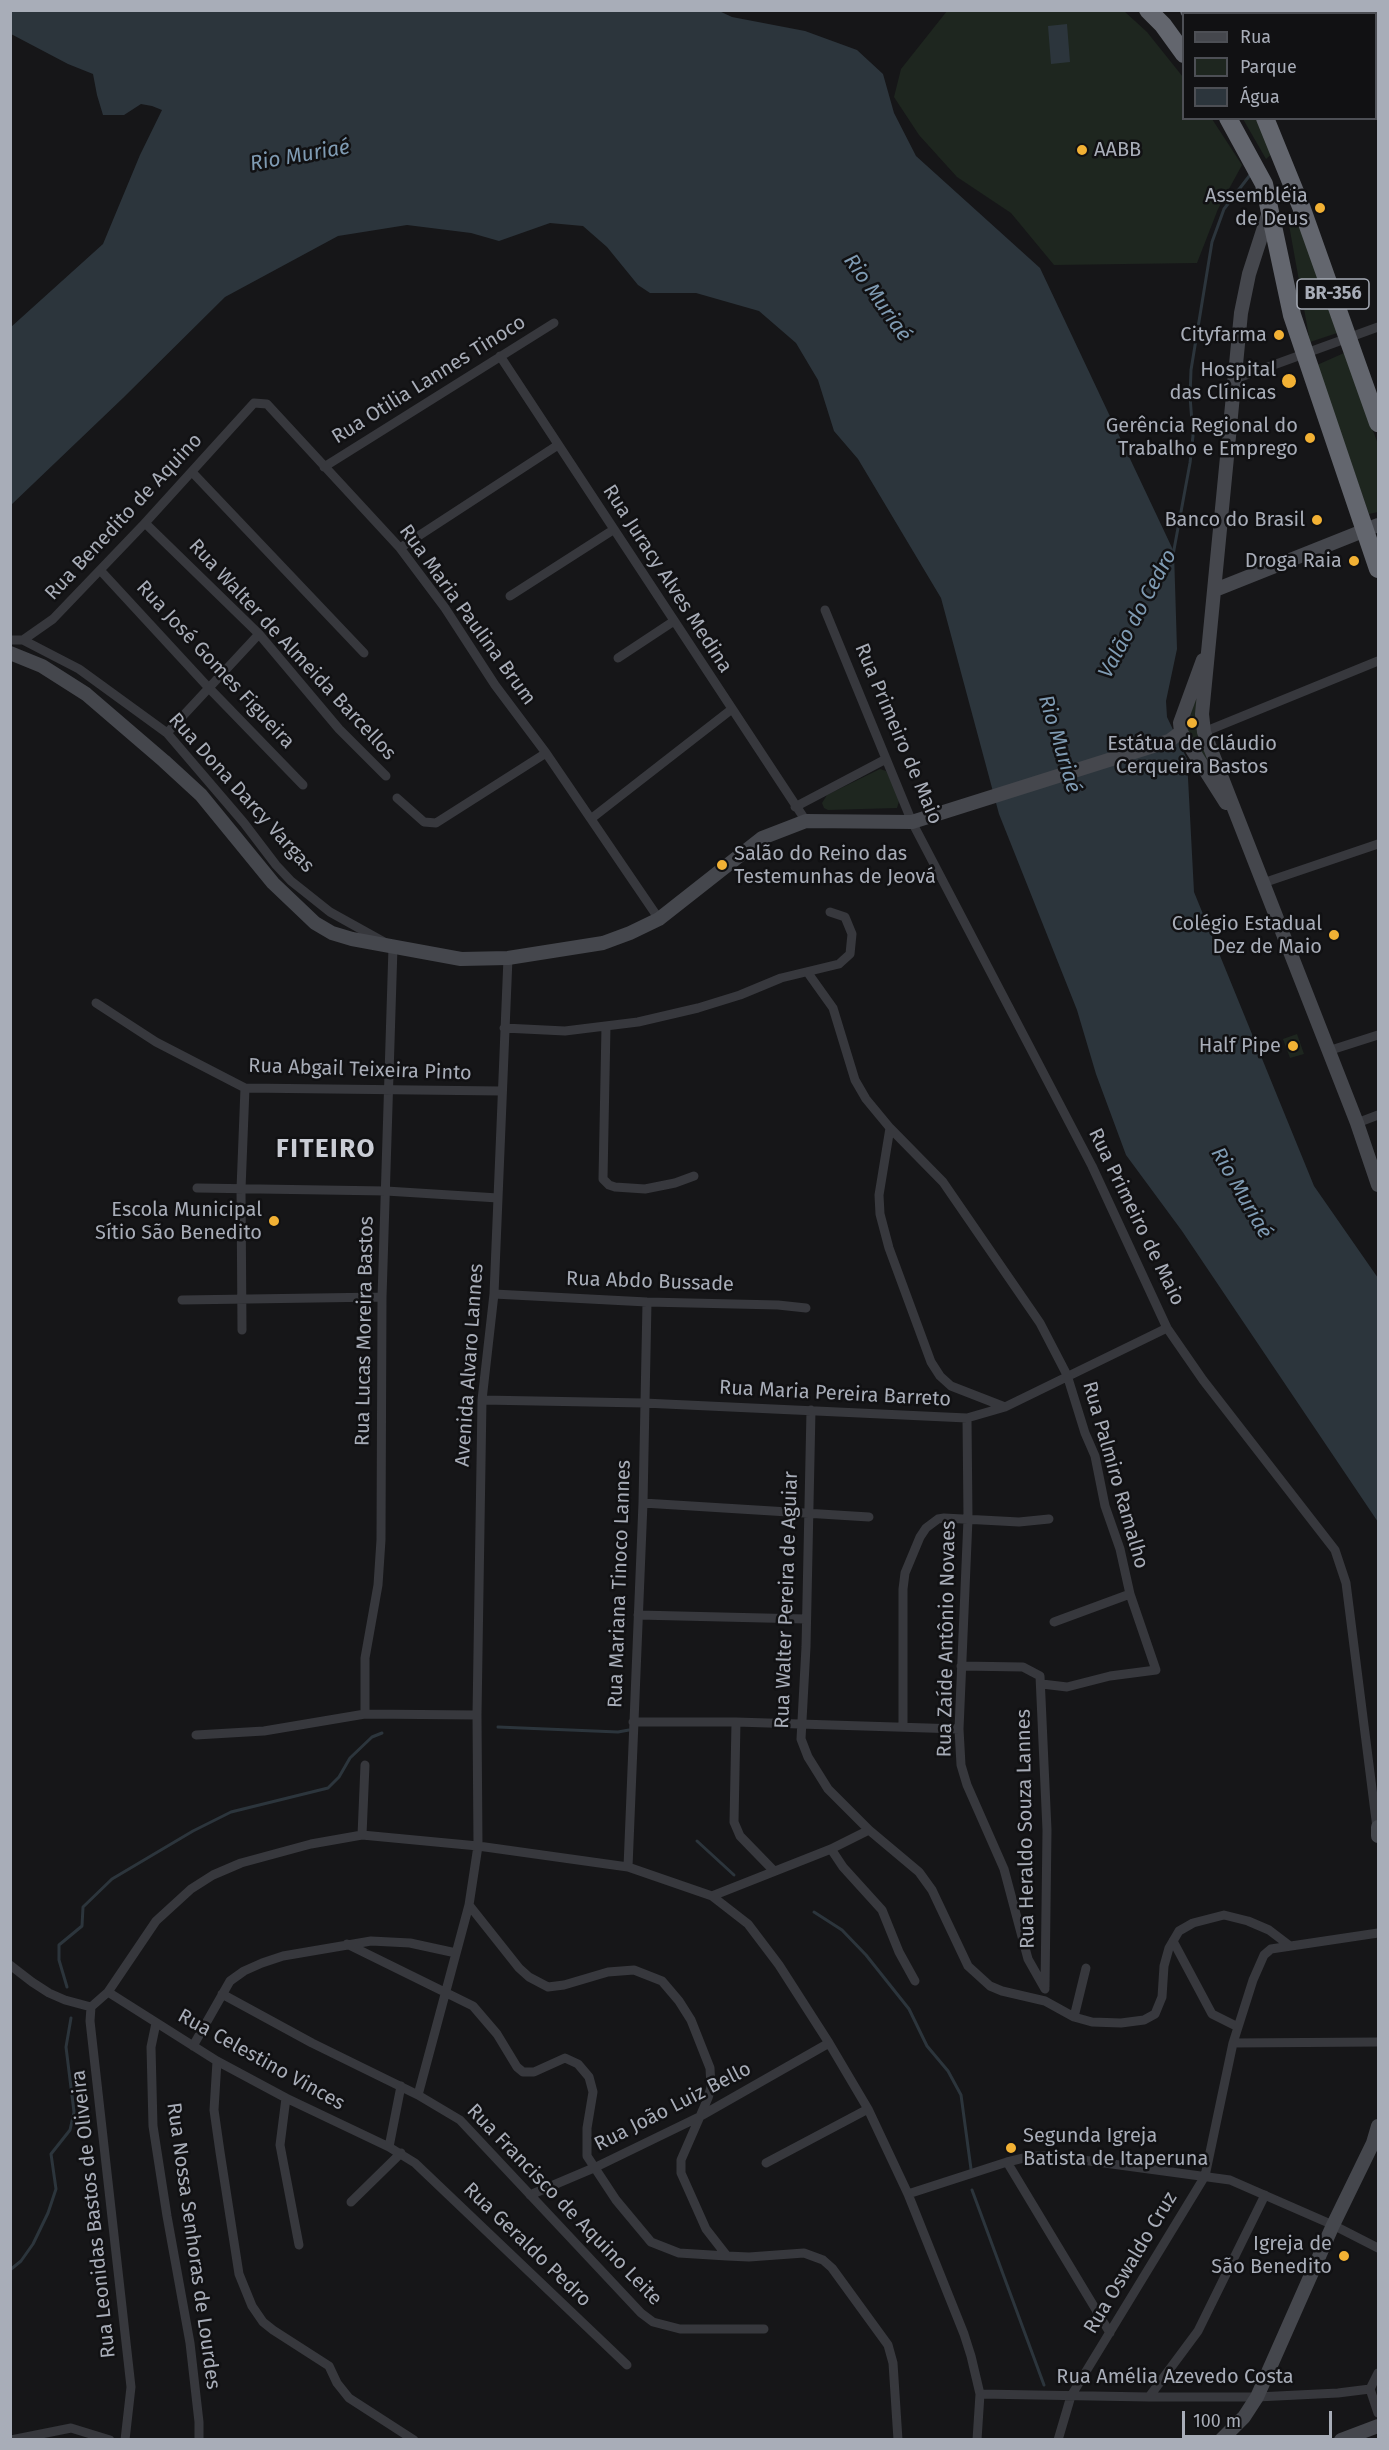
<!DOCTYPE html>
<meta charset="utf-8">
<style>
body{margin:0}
#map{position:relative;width:1389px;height:2450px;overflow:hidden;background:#161618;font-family:"Fira Sans",sans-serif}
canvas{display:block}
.frame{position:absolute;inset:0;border:12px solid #a8adb8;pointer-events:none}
.legend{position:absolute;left:1182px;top:12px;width:195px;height:108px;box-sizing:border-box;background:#111113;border:2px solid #4d4f55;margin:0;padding:8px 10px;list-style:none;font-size:18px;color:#a8adb8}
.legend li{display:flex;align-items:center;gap:12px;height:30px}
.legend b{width:30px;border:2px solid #4d4f55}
.scale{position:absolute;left:1182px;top:2411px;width:150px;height:27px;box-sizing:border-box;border:3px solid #a8adb8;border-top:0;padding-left:8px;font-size:18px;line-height:21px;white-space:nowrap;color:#a8adb8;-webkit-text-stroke:4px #111113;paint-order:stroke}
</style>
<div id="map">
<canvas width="1389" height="2450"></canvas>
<div class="frame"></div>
<ul class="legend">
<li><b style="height:8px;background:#45474d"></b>Rua</li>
<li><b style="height:16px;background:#1e261f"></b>Parque</li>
<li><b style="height:16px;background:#2c353c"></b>Água</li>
</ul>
<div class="scale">100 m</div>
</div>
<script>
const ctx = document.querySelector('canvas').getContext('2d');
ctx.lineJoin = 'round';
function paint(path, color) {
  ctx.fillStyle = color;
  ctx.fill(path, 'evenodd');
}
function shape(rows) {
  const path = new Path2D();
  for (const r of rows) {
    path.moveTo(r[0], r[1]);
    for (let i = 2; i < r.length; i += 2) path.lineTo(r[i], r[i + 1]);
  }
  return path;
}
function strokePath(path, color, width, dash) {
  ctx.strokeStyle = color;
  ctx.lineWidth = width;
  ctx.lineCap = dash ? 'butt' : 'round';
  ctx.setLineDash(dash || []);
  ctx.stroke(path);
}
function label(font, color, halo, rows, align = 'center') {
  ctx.font = font + ' "Fira Sans",sans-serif';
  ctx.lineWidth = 5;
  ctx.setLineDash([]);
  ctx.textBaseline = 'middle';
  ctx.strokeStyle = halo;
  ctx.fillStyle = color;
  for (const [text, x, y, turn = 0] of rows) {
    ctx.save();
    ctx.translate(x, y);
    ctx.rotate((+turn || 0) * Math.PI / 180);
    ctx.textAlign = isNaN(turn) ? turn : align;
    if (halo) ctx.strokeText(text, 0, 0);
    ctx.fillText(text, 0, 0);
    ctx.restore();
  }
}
paint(shape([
 [947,11,1124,11,1147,32,1183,77,1184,118,1212,119,1242,165,1218,209,1197,263,1054,265,1011,213,957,177,919,135,894,97,901,69],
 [1243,119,1257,119,1274,152,1266,159],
 [1299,221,1340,332,1310,342,1289,225],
 [1344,353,1378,444,1378,512,1369,514,1317,365],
 [1203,674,1197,711,1197,729,1217,780,1187,730,1187,724],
 [880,769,886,771,900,798,897,808,828,810,824,808,822,803,827,795],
 [1297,1034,1304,1054,1290,1058,1283,1039]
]), '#1e261f');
paint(shape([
 [717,10,732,17,805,31,857,50,883,74,894,113,916,156,1040,268,1174,552,1177,649,1166,701,1167,717,1187,759,1194,892,1314,1186,1378,1278,1378,1522,1182,1231,1126,1155,1096,1074,1077,1010,999,814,941,598,858,459,834,431,818,380,796,343,759,311,696,293,650,293,638,285,607,247,583,226,550,223,499,241,471,233,407,225,338,236,225,297,123,398,11,505,11,327,103,244,140,155,162,110,152,106,141,104,124,115,103,115,97,95,93,74,68,64,11,34,11,11],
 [1067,24,1070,62,1051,64,1048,26]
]), '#2c353c');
strokePath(shape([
 [1313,10,1315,14],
 [1173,555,1190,463,1193,436,1190,396,1191,370,1212,242,1224,209,1250,175],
 [498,1727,618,1732,629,1730],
 [697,1841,734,1875],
 [814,1912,842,1930,866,1955,909,2009,927,2046,948,2071,961,2095,971,2169],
 [67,1987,59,1960,59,1945,82,1926,83,1907,112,1879,193,1831,231,1812,328,1788,339,1777,350,1758,372,1737,382,1733],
 [972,2190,1044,2385],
 [10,2270,21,2261,33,2244,48,2213,56,2189,51,2154,70,2130,74,2112,66,2047,71,2018]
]), '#2c353c', 3);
strokePath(shape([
 [500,356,806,821],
 [1235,379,1378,327],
 [324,467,554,323],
 [192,472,364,653],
 [145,523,259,634,339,729,386,776],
 [400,548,558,445],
 [100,570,208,687,303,785],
 [510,596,613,530],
 [825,610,912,822,1092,1166,1167,1328,1203,1380,1335,1550,1346,1583,1377,1828],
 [10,640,23,640,53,619,145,523,254,403,267,404,400,548,445,608,495,685,546,753,659,919],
 [23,640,79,669,167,733,244,823,276,865,291,881,330,912,393,947,382,1297,381,1540,378,1585,365,1658,365,1714],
 [618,658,674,621],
 [1204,732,1378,661],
 [167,733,259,634],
 [397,798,424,822,436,823,546,753],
 [795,807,886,759],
 [592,818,732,709],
 [1263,883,1378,844],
 [808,973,833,1008,855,1080,866,1099,890,1128,879,1195,880,1214,889,1248,931,1362,940,1376,951,1386,1005,1407],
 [96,1003,156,1042,245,1088,501,1091],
 [606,1026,603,1179,609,1185,615,1187,645,1189,675,1183,694,1176],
 [504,1028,565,1031,638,1022,698,1008,740,995,781,978,839,964,850,954,852,934,845,917,830,912],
 [1328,1051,1378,1035],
 [1357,1123,1378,1115],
 [890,1128,943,1182,1040,1323,1067,1375,1085,1433,1095,1456,1105,1506,1120,1549,1130,1594,1156,1670,1110,1676,1067,1687,1042,1684],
 [197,1188,386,1191,498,1198],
 [494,1294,647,1302,778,1305,806,1308],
 [182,1300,382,1297],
 [242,1330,241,1189,245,1088],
 [482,1400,644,1403,967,1418,1005,1407,1167,1328],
 [811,1410,806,1647,801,1739,808,1757,828,1789,869,1830,919,1872,932,1890,968,1966,990,1986,1002,1991,1045,2001,1074,2017,1092,2022,1121,2023,1144,2020,1155,2014,1162,1997,1164,1966,1169,1948,1179,1931,1193,1923,1224,1915,1248,1921,1269,1930,1290,1946],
 [967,1418,968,1519,959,1729,961,1765,967,1785,1004,1869,1028,1959,1045,1989],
 [643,1503,869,1517],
 [638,1615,806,1619],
 [1054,1622,1130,1594],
 [961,1666,1023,1667,1040,1676,1047,1830,1045,1987],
 [633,1722,736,1722,959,1729],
 [736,1722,734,1822,740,1836,774,1871],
 [903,1726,903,1589,905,1573,920,1537,926,1528,938,1519,944,1518,1019,1522,1049,1519],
 [196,1735,264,1731,365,1714,477,1715],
 [362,1835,365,1765],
 [831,1849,843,1867,882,1910,899,1952,915,1981],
 [628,1867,643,1503,647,1302],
 [712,1896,831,1849,869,1830],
 [469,1905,519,1968,529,1977,548,1987,564,1985,608,1972,634,1970,662,1981,679,2001,691,2020,710,2068,711,2087,708,2098,681,2160,681,2173,706,2229,727,2256,749,2257,804,2253,823,2260,832,2268,888,2345,893,2363,898,2440],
 [1173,1941,1212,2014,1238,2027],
 [347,1944,473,2006,497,2034,517,2067,523,2072,534,2072,565,2058,578,2064,589,2077,593,2092,587,2128,587,2156,616,2200,651,2242,679,2253,727,2256],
 [10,1965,32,1982,49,1993,65,2000,91,2007],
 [108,1992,217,2061,286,2098,389,2147,415,2163,627,2365],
 [222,1994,312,2043,418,2095,460,2120,641,2313,653,2322,680,2329,764,2329],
 [1074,2017,1086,1968],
 [156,2023,151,2047,153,2126,167,2216,190,2343,199,2422,199,2440],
 [1233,2043,1378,2042],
 [193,2046,230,1981,244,1971,262,1963,283,1956,371,1941,410,1943,456,1953],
 [217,2061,214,2110,220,2152,239,2274,252,2306,263,2322,273,2330,329,2366,337,2383,349,2398,414,2440],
 [418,2095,469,1905,478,1846,477,1715,482,1400,494,1294,508,958],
 [286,2098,280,2145,299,2245],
 [389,2147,401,2086],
 [1007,2162,1110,2333],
 [766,2163,868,2109],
 [908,2194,1007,2162,1032,2156,1053,2156,1230,2180,1333,2225,1378,2248],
 [530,2195,596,2167,699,2117,829,2043],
 [351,2202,401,2153],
 [1378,2373,1370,2389,1378,2413],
 [980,2394,1149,2397,1257,2397,1338,2393,1370,2389],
 [1149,2397,1198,2331,1265,2195],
 [11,2440,71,2428,110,2440],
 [125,2440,131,2387,90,2021,91,2007,108,1992,156,1921,191,1889,213,1875,241,1863,311,1844,362,1835,478,1846,628,1867,712,1896,748,1924,779,1965,829,2043,868,2109,908,2194,964,2334,971,2356,980,2394,977,2440],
 [1058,2440,1071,2396,1205,2176,1233,2043,1253,1980,1264,1955,1271,1949,1378,1933]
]), '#37383d', 9);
strokePath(shape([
 [1269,212,1249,274,1241,313,1202,714,1204,732,1357,1123,1378,1185],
 [1215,590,1378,525],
 [10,653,42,666,86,694,164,761,201,795,273,883,315,923,332,933,352,939,461,959,508,958,603,943,630,933,659,919,762,838,806,821,912,822,1169,741,1181,732],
 [1203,660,1180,723,1181,732,1226,803],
 [1378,1827,1378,1836],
 [1221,2440,1244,2417,1257,2397,1333,2225,1373,2143,1378,2126],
 [1341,2440,1378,2426]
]), '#45474d', 14);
strokePath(shape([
 [1148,10,1163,25,1184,54],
 [1189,10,1192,14],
 [1228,118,1264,184,1292,315,1378,569],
 [1265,118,1302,209,1378,423]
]), '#63666e', 18);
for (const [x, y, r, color] of [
 [1082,150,6,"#f2b134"],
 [1320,208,6,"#f2b134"],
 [1279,335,6,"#f2b134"],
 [1289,381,8,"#f2b134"],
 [1310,438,6,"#f2b134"],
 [1317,520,6,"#f2b134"],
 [1354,561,6,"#f2b134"],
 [1192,723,6,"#f2b134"],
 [722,865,6,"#f2b134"],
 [1334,935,6,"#f2b134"],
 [1293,1046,6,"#f2b134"],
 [274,1221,6,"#f2b134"],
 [1011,2148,6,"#f2b134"],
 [1344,2256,6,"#f2b134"]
]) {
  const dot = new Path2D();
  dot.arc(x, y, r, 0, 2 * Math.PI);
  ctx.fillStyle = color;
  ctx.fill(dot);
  strokePath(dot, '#111113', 2);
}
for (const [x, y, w] of [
 [1333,294,72]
]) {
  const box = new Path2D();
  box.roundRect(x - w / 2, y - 15, w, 30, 4.5);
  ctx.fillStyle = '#111113';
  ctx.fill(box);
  strokePath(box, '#a8adb8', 1.5);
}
label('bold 18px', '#a8adb8', null, [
 ["BR-356",1333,294]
]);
label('20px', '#a8adb8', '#111113', [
 ["AABB",1094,150,"left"],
 ["Assembléia",1308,196],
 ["de Deus",1308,219],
 ["Cityfarma",1267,335],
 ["Hospital",1276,370],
 ["das Clínicas",1276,393],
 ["Gerência Regional do",1298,426],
 ["Trabalho e Emprego",1298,449],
 ["Banco do Brasil",1305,520],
 ["Droga Raia",1342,561],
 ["Estátua de Cláudio",1192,744,"center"],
 ["Cerqueira Bastos",1192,767,"center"],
 ["Salão do Reino das",734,854,"left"],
 ["Testemunhas de Jeová",734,877,"left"],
 ["Colégio Estadual",1322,924],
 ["Dez de Maio",1322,947],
 ["Half Pipe",1281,1046],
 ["Escola Municipal",262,1210],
 ["Sítio São Benedito",262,1233],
 ["Segunda Igreja",1023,2136,"left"],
 ["Batista de Itaperuna",1023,2159,"left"],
 ["Igreja de",1332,2244],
 ["São Benedito",1332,2267]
], 'right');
label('20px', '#a8adb8', '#111113', [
 ["Rua Otilia Lannes Tinoco",429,380,-32],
 ["Rua Benedito de Aquino",124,517,-47],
 ["Rua Juracy Alves Medina",667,579,57],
 ["Rua Maria Paulina Brum",467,615,54],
 ["Rua Walter de Almeida Barcellos",292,650,47],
 ["Rua José Gomes Figueira",215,665,47],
 ["Rua Primeiro de Maio",898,734,67],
 ["Rua Dona Darcy Vargas",241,793,48],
 ["Rua Abgail Teixeira Pinto",360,1070,2],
 ["Rua Primeiro de Maio",1136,1217,64],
 ["Rua Abdo Bussade",650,1282,2],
 ["Rua Lucas Moreira Bastos",365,1331,-89],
 ["Avenida Alvaro Lannes",470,1365,-86],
 ["Rua Maria Pereira Barreto",835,1394,3],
 ["Rua Palmiro Ramalho",1115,1475,74],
 ["Rua Mariana Tinoco Lannes",620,1584,-88],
 ["Rua Walter Pereira de Aguiar",787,1600,-88],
 ["Rua Zaíde Antônio Novaes",947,1639,-89],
 ["Rua Heraldo Souza Lannes",1026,1829,-91],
 ["Rua Celestino Vinces",261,2060,29],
 ["Rua João Luiz Bello",673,2107,-27],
 ["Rua Francisco de Aquino Leite",564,2205,46],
 ["Rua Leonidas Bastos de Oliveira",94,2214,-96],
 ["Rua Geraldo Pedro",527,2245,44],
 ["Rua Nossa Senhoras de Lourdes",193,2246,82],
 ["Rua Oswaldo Cruz",1131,2263,-59],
 ["Rua Amélia Azevedo Costa",1175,2377]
]);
label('italic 21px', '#7f9bb3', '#111113', [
 ["Rio Muriaé",300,156,-10],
 ["Rio Muriaé",877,298,55],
 ["Valão do Cedro",1138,614,-62],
 ["Rio Muriaé",1059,744,73],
 ["Rio Muriaé",1241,1193,60]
]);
ctx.letterSpacing = '1.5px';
label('bold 26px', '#c9ccd4', '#111113', [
 ["FITEIRO",326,1150]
]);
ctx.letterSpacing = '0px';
</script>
